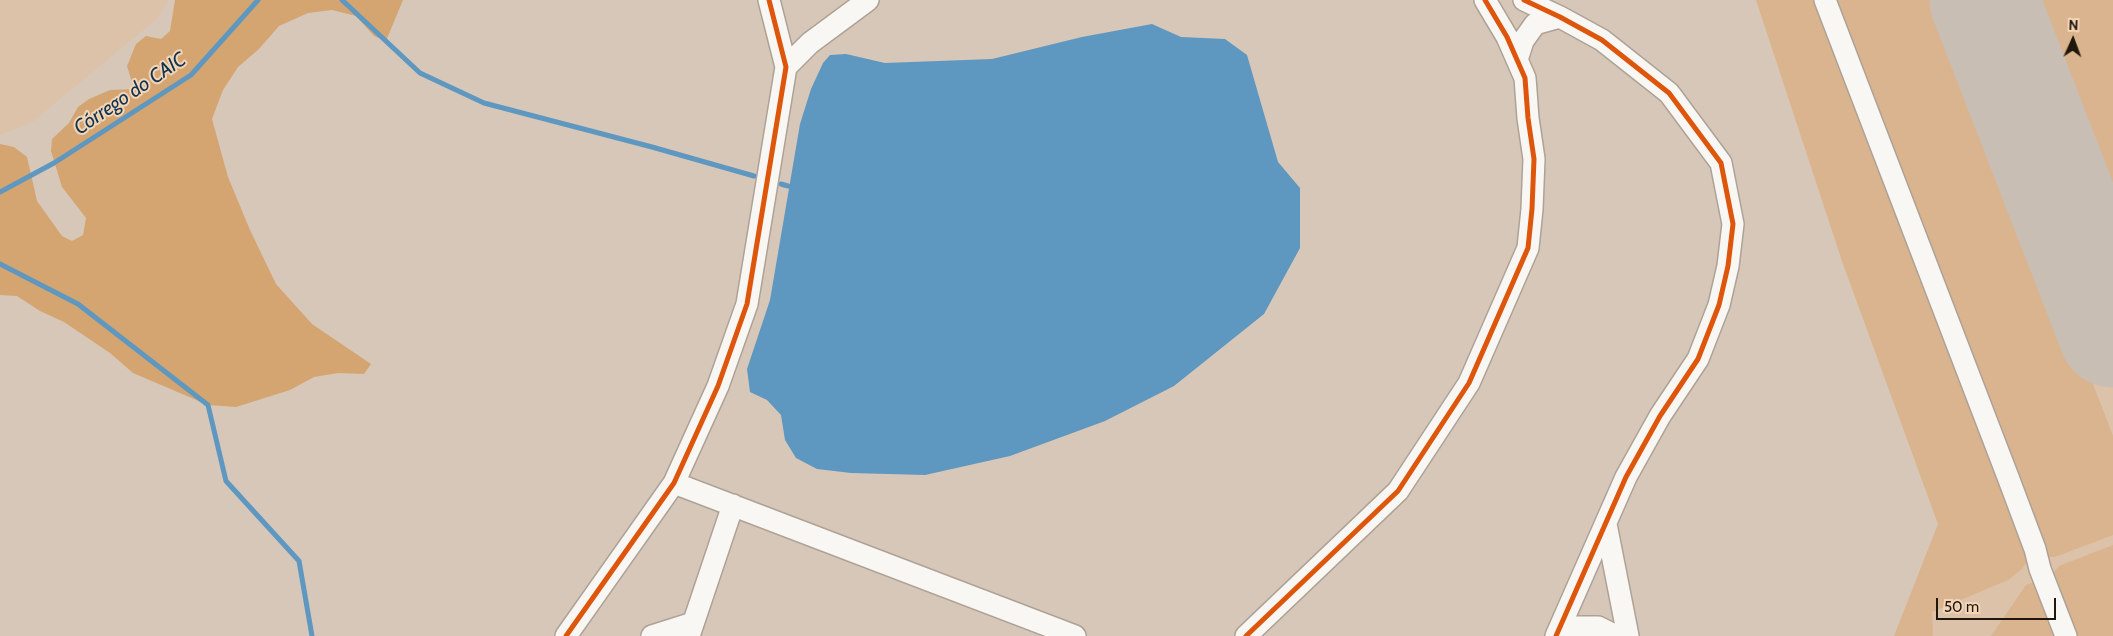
<!DOCTYPE html>
<meta charset="utf-8">
<style>
body{margin:0}
#map{position:relative;width:2113px;height:636px;overflow:hidden;background:#d7c7b8;font-family:Cabin,sans-serif}
canvas{display:block}
.north{position:absolute;left:2048px;top:15px;width:50px;height:50px;-webkit-text-stroke:4px #f2d4b7;paint-order:stroke;rotate:2deg;font-size:14px;font-weight:700;line-height:20px;text-align:center;color:#20160b}
.north::after{content:'';display:block;margin:auto;width:18px;height:22px;background:#20160b;clip-path:polygon(50% 0,100% 100%,50% 72%,0 100%)}
.scale{position:absolute;left:1936px;top:598px;width:120px;height:22px;box-sizing:border-box;border:2px solid #20160b;border-top:0;padding-left:6px;font-size:15px;line-height:18px;white-space:nowrap;color:#20160b;-webkit-text-stroke:4px #f2d4b7;paint-order:stroke}
</style>
<div id="map">
<canvas width="2113" height="636"></canvas>
<div class="north">N</div>
<div class="scale">50 m</div>
</div>
<script>
const ctx = document.querySelector('canvas').getContext('2d');
ctx.lineJoin = 'round';
function paint(path, color) {
  ctx.fillStyle = color;
  ctx.fill(path, 'evenodd');
}
function shape(rows) {
  const path = new Path2D();
  for (const r of rows) {
    path.moveTo(r[0], r[1]);
    for (let i = 2; i < r.length; i += 2) path.lineTo(r[i], r[i + 1]);
  }
  return path;
}
function strokePath(path, color, width, dash) {
  ctx.strokeStyle = color;
  ctx.lineWidth = width;
  ctx.lineCap = dash ? 'butt' : 'round';
  ctx.setLineDash(dash || []);
  ctx.stroke(path);
}
function label(font, color, halo, rows, align = 'center') {
  ctx.font = font + ' Cabin,sans-serif';
  ctx.lineWidth = 4;
  ctx.setLineDash([]);
  ctx.textBaseline = 'middle';
  ctx.strokeStyle = halo;
  ctx.fillStyle = color;
  for (const [text, x, y, turn = 0] of rows) {
    ctx.save();
    ctx.translate(x, y);
    ctx.rotate((+turn || 0) * Math.PI / 180);
    ctx.textAlign = isNaN(turn) ? turn : align;
    if (halo) ctx.strokeText(text, 0, 0);
    ctx.fillText(text, 0, 0);
    ctx.restore();
  }
}
paint(shape([
 [0,0,169,0,157,19,32,122,0,135],
 [1756,0,2113,0,2113,636,1894,636,1938,524,1843,264]
]), '#dcc2a9');
paint(shape([
 [1756,0,1816,0,2025,536,2027,561,2022,569,2008,580,1932,612,1933,635,1932,636,1894,636,1938,524,1843,264],
 [1832,0,1945,0,2113,436,2113,535,2055,557,2045,557],
 [2026,0,2113,0,2113,226],
 [2113,545,2113,636,2071,636,2053,579,2054,572,2059,566],
 [2031,583,2036,584,2064,636,1991,636,2026,585]
]), '#d9b48e');
paint(shape([
 [175,0,403,0,386,41,374,36,356,16,332,10,308,13,279,26,259,49,238,67,223,90,212,119,228,177,250,230,276,284,312,324,371,364,364,374,338,373,314,377,290,390,236,407,208,405,133,373,110,353,64,322,40,311,17,296,0,295,0,144,14,147,27,157,37,201,62,236,72,241,83,235,86,218,62,187,51,151,52,139,69,123,78,107,89,99,110,90,134,89,127,66,136,44,146,36,161,39,170,31]
]), '#d4a570');
paint(shape([
 [1152,24,1181,37,1225,39,1247,55,1278,162,1300,188,1300,248,1264,314,1174,386,1105,421,1010,456,925,475,851,473,817,469,796,458,785,440,781,415,767,400,750,392,747,369,770,300,800,124,811,89,823,63,830,55,846,54,885,63,992,59,1082,37]
]), '#5e97c0');
strokePath(shape([
 [342,0,420,73,484,103,652,147,754,176],
 [781,184,788,186],
 [0,192,54,163,191,75,258,0],
 [0,264,78,304,208,405,226,481,299,561,312,636]
]), '#5e97c0', 5);
strokePath(shape([
 [2105,313,2113,325]
]), '#c8beb4', 44);
strokePath(shape([
 [1984,0,2113,333]
]), '#c8beb4', 109);
const minor = shape([
 [1524,0,1560,17,1602,40,1669,93,1721,163,1733,224,1728,266,1719,305,1698,359,1660,416,1626,477,1556,636],
 [1825,0,2008,477,2035,549,2040,569,2066,636],
 [1517,60,1523,41,1535,24,1560,17],
 [786,67,810,43,868,0],
 [674,483,1075,636],
 [1606,524,1628,636],
 [566,636,674,483,718,386,747,304,786,67,769,0],
 [652,636,693,623],
 [689,636,733,505],
 [1246,636,1398,491,1469,383,1528,248,1532,209,1534,159,1528,118,1525,78,1507,37,1485,0],
 [1568,636,1577,627,1598,627,1616,636]
]);
strokePath(minor, '#aea296', 24);
strokePath(minor, '#f9f7f4', 21);
strokePath(shape([
 [1524,0,1560,17,1602,40,1669,93,1721,163,1733,224,1728,266,1719,305,1698,359,1660,416,1626,477,1556,636],
 [566,636,674,483,718,386,747,304,786,67,769,0],
 [1246,636,1398,491,1469,383,1528,248,1532,209,1534,159,1528,118,1525,78,1507,37,1485,0]
]), '#de560c', 5);
label('italic 20px', '#10334f', '#f2d4b7', [
 ["Córrego do CAIC",130,94,-34]
]);
</script>
